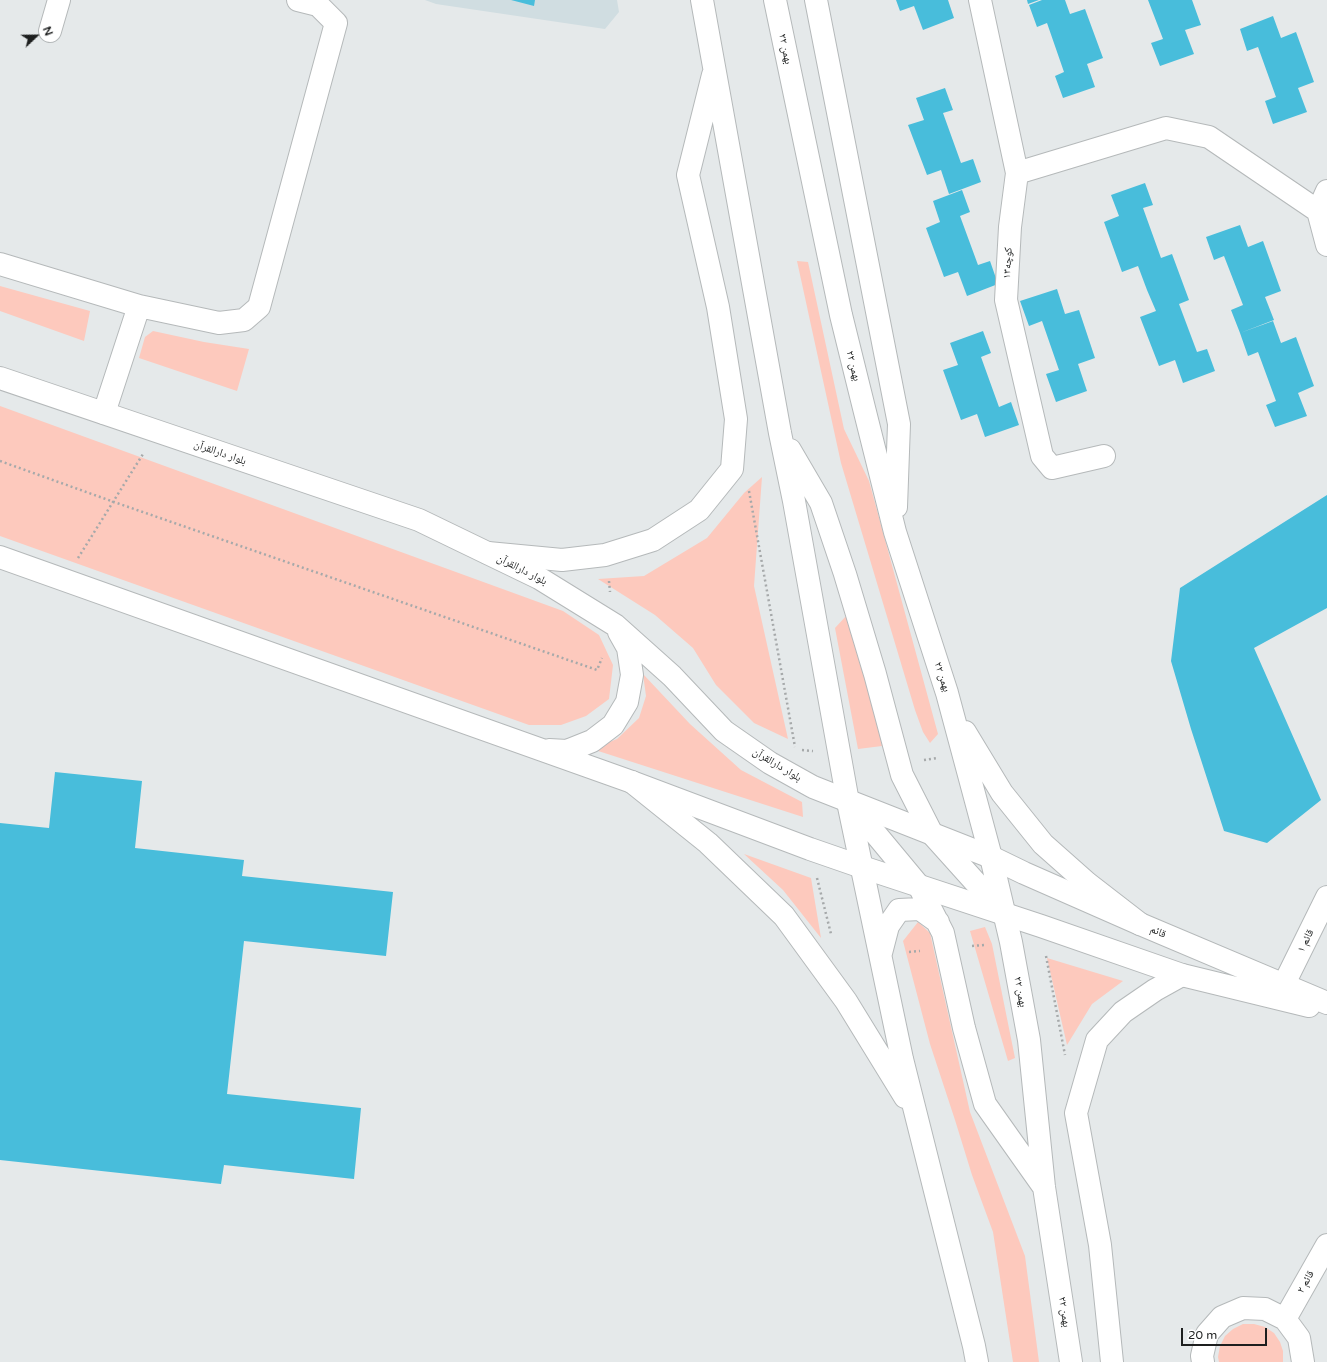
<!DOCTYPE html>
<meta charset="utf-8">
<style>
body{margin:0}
#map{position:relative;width:1327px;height:1362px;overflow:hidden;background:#e5e9ea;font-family:"Varela Round",sans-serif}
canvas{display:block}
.north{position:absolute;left:16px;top:16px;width:40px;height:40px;-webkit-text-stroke:3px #fff;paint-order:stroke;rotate:68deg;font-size:11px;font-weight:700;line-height:16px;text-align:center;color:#1d1f1f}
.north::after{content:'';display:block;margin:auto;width:14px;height:18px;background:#1d1f1f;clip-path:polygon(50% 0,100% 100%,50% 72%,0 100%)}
.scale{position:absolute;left:1181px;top:1328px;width:86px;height:18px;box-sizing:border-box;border:2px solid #1d1f1f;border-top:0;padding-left:5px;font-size:12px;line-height:14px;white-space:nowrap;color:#1d1f1f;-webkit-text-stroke:3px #fff;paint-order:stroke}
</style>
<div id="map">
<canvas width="1327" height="1362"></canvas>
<div class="north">N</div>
<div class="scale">20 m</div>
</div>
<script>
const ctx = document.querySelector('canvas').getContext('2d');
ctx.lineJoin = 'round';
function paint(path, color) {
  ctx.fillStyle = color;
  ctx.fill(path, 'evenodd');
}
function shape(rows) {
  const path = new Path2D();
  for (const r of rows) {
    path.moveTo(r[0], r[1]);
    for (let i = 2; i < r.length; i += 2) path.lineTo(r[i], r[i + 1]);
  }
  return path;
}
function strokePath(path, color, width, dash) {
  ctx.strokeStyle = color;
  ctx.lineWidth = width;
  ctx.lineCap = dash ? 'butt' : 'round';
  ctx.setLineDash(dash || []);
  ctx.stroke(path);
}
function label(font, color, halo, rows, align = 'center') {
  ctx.font = font + ' "Varela Round","Noto Naskh Arabic",sans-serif';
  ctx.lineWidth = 4;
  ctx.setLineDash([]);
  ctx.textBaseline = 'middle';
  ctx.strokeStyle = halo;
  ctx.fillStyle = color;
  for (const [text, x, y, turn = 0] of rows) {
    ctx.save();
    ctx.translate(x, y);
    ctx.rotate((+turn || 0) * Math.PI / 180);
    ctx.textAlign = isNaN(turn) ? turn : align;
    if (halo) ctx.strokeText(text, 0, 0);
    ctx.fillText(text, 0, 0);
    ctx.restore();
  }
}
paint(shape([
 [425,0,617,0,619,12,605,29,436,4]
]), '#d0dde1');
paint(shape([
 [797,261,808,262,844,429,869,481,938,734,930,743,923,732,915,710,841,463],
 [0,286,90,311,84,341,0,311],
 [153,331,204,342,249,349,237,391,139,358,145,337],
 [0,406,563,611,599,635,613,665,609,699,586,716,561,725,529,725,0,536],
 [762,477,754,586,788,739,754,723,716,685,693,648,655,615,598,579,644,576,707,538,744,493],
 [847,615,879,730,882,746,858,749,835,628],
 [643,674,690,724,741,770,802,802,803,817,592,749,617,739,639,718,646,696],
 [744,854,811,878,821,938,783,890],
 [918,922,930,933,970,1112,1025,1256,1039,1362,1013,1362,993,1232,972,1175,955,1120,930,1044,903,941],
 [985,927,992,944,1015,1058,1008,1061,970,931],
 [1047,958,1123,981,1092,1004,1067,1045],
 [1243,1324,1254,1324,1265,1327,1274,1333,1280,1342,1283,1351,1283,1362,1219,1362,1218,1357,1220,1346,1225,1336,1233,1329]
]), '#fdc9bd');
paint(shape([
 [511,0,535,0,534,6],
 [896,0,948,0,954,18,923,30,914,6,900,11],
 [1027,0,1039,0,1028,4],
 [1042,0,1065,0,1070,14,1085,9,1103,58,1087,64,1095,87,1063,98,1055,76,1064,72,1047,23,1037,27,1029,5],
 [1148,0,1192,0,1201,25,1185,30,1194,54,1160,66,1151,43,1163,39],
 [1273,16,1281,38,1296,32,1314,82,1298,88,1307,112,1273,124,1265,101,1276,97,1258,47,1247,51,1240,29],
 [945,88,953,110,943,113,961,163,973,159,981,182,949,194,941,170,927,175,908,125,924,120,916,98],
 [1145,183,1153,205,1143,208,1161,258,1172,254,1189,300,1179,304,1197,352,1207,349,1215,371,1183,383,1175,360,1159,366,1140,317,1156,311,1147,290,1165,283,1147,290,1138,266,1122,272,1104,222,1119,216,1111,195],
 [962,190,970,212,960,216,978,265,990,261,998,284,967,296,958,272,944,277,926,228,940,222,933,201],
 [1240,225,1248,247,1263,241,1281,291,1265,297,1274,320,1240,333,1231,310,1243,305,1224,256,1214,260,1206,237],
 [1057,289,1065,314,1079,310,1095,358,1078,364,1087,391,1056,402,1046,374,1059,370,1042,321,1029,326,1020,301],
 [1273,321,1281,343,1296,337,1314,386,1298,393,1307,416,1275,427,1266,405,1276,401,1258,352,1248,356,1240,333],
 [983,331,991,353,981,357,999,407,1011,402,1019,425,985,437,977,414,961,420,943,370,958,365,950,343],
 [1327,495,1327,608,1254,648,1321,800,1267,843,1224,831,1191,729,1171,661,1180,588],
 [55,772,142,781,135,848,244,860,242,876,393,892,386,956,244,941,227,1094,361,1108,354,1179,224,1165,221,1184,0,1160,0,823,49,828]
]), '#48bddb');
const minor = shape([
 [980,0,1017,173,1010,227,1006,300,1042,456,1052,468,1104,456],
 [50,31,59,0],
 [1017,173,1166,128,1209,137,1318,211,1327,245],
 [1318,211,1327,191],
 [0,264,139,306,219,323,244,320,259,307,336,23,318,5,298,0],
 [104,413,139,306],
 [1284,984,1327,897],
 [1285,1319,1327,1245],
 [1203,1362,1202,1356,1207,1334,1222,1317,1243,1308,1265,1309,1285,1319,1299,1338,1303,1362]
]);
const major = shape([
 [0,378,419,520,539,578,615,625,672,676,724,731,770,763,813,787,991,857,1024,873,1140,924,1327,1003],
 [0,557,632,782,810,849,862,867,1041,926,1182,975,1309,1006],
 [549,750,567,751,592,741,613,725,627,702,632,675,628,648,619,632]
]);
const highway = shape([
 [702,0,780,433,794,501,848,802,902,1059,974,1346,977,1362],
 [775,0,841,315,864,408,895,532,947,693,991,857,1011,942,1029,1040,1044,1187,1071,1362],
 [816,0,899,424,896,507],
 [790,450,821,503,845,574,875,674,902,775,932,834,1003,913],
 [488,553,562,560,605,555,653,540,699,510,732,469,736,419,718,307,688,175,713,75],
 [965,732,1002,793,1043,844,1087,883,1140,924],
 [632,782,708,843,784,916,846,1001,905,1097],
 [850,803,919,886,943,933,964,1028,985,1104,1043,1186],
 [881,953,888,926,899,910,920,909,938,922],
 [1112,1362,1100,1245,1076,1113,1097,1040,1123,1012,1155,990,1182,975]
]);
strokePath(minor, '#b5b9ba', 24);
strokePath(major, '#b5b9ba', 24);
strokePath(highway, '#b5b9ba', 24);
strokePath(shape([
 [0,461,114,502,597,670,602,658],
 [749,491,795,747],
 [78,558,143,454],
 [609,581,610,592],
 [802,750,813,751],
 [924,760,937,758],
 [817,878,831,934],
 [972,946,985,945],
 [909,952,920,951],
 [1046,956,1065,1055]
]), '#a6a9aa', 2.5, [2, 3]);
strokePath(minor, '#fff', 22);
strokePath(major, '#fff', 22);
strokePath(highway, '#fff', 22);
label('11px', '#1d1f1f', '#fff', [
 ["۲۲ بهمن",785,49,78],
 ["کوچه۱۳",1008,263,-87],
 ["۲۲ بهمن",853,366,76],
 ["بلوار دارالقرآن",220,453,19],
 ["بلوار دارالقرآن",522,570,27],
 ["۲۲ بهمن",942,677,72],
 ["بلوار دارالقرآن",777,765,31],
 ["قائم",1158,932,23],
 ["قائم ۱",1306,941,-64],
 ["۲۲ بهمن",1020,992,79],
 ["قائم ۲",1306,1282,-61],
 ["۲۲ بهمن",1064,1312,81]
]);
</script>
